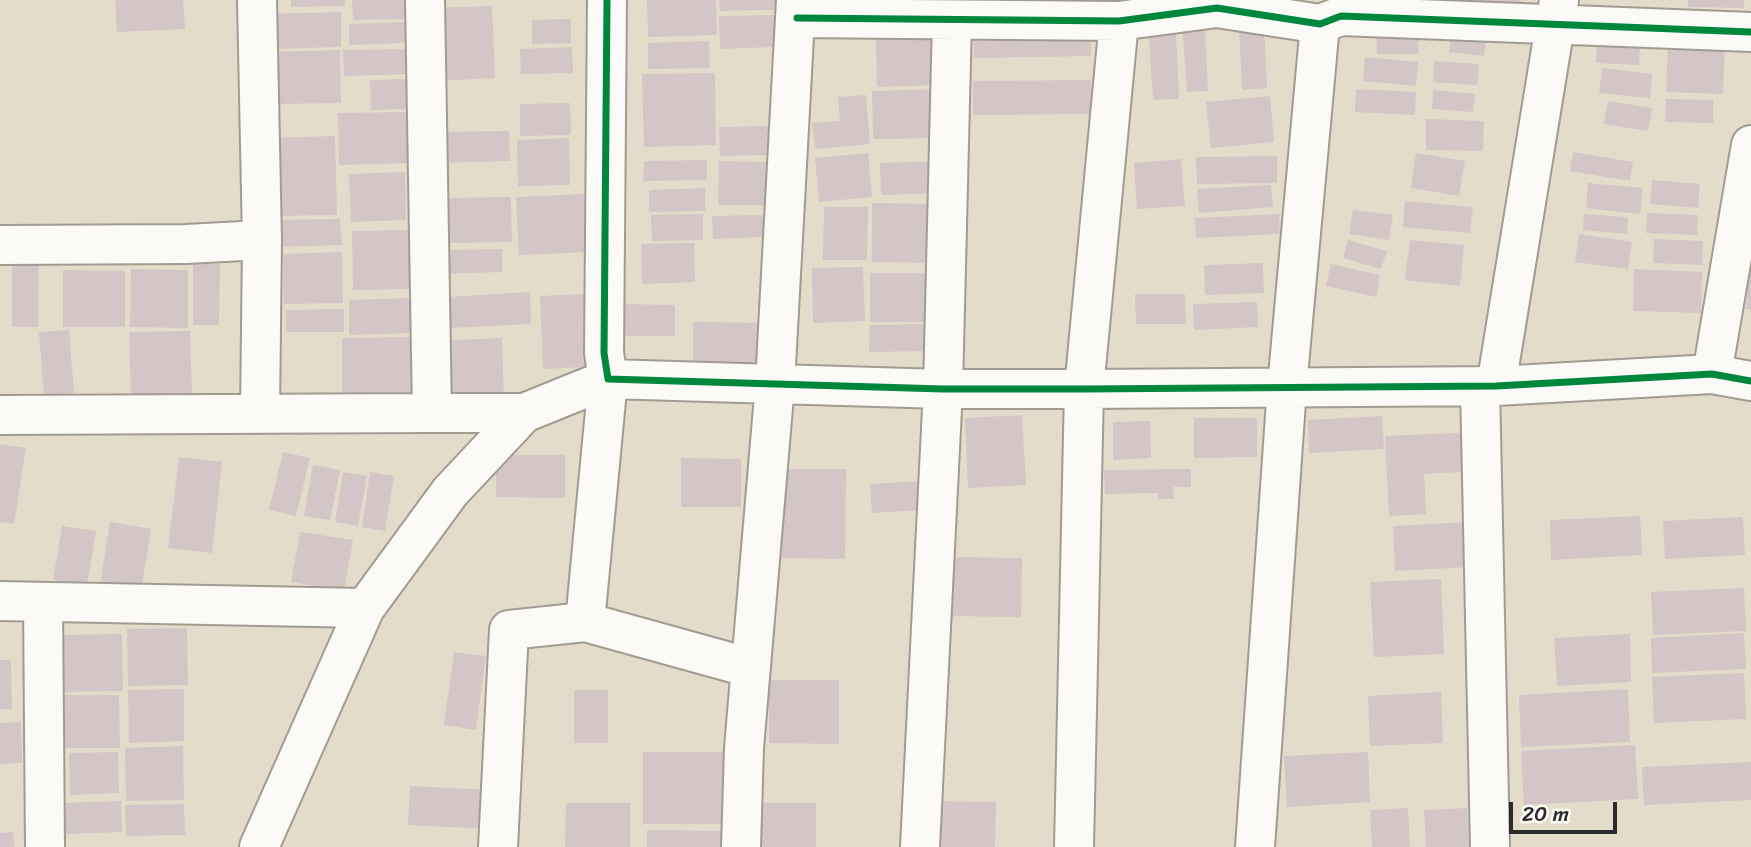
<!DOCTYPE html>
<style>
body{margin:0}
#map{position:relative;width:1751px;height:847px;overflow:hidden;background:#e4dcca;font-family:Sriracha,sans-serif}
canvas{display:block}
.scale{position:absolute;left:1509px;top:802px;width:108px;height:32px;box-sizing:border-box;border:4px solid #2b2b2b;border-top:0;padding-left:9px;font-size:21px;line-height:24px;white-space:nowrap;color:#2b2b2b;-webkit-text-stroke:5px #fdfcf7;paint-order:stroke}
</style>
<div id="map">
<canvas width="1751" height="847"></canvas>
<div class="scale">20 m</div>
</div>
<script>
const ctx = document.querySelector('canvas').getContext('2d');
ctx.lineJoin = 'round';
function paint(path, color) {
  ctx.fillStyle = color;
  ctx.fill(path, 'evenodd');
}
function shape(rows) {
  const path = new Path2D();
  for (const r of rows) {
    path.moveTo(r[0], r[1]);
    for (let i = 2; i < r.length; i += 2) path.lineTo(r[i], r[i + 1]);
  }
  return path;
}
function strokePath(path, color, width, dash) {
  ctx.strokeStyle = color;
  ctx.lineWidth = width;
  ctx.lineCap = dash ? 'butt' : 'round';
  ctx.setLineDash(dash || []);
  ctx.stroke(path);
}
paint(shape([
 [115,0,183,0,185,29,117,32],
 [291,0,345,0,345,6,291,7],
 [352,0,405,0,406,19,353,20],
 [647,0,716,0,717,35,648,37],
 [719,0,775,0,775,10,720,11],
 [1446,0,1521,0,1521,4,1446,5],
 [1688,0,1744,0,1744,8,1688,7],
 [492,6,495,78,437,81,434,8],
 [341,12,341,47,268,49,267,14],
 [774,15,774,47,720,49,719,16],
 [571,19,571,43,532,44,532,20],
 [405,22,406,43,349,45,349,24],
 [1090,27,1091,56,974,58,973,29],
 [1264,27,1267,88,1242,90,1239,29],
 [1205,31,1208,91,1187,92,1183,33],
 [1376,32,1419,32,1418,54,1377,54],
 [1452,32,1487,36,1484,56,1449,52],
 [1176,34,1179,99,1153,100,1149,36],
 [937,37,938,85,877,87,876,38],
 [1597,39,1640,41,1639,65,1596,63],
 [1668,40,1725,42,1723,94,1666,92],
 [709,41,710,68,648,69,648,43],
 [572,47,573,73,521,74,520,49],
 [410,49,410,74,344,76,343,50],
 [340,50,341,103,276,104,275,52],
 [1365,57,1418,62,1416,86,1363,81],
 [1434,61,1479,64,1477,85,1433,82],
 [1602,68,1652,74,1650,98,1599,93],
 [715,73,716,145,644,147,642,74],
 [407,79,408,109,371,110,370,80],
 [1091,80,1092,114,973,115,973,81],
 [944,89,945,138,873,139,872,91],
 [1356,89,1416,92,1415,115,1355,112],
 [1433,90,1475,94,1473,112,1432,109],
 [866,95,870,144,815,149,812,123,840,121,838,97],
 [1270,96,1274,142,1211,148,1206,102],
 [1666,99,1713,100,1713,123,1665,122],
 [1608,101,1652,108,1648,131,1604,124],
 [570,103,571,135,520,136,520,104],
 [409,112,410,163,339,165,338,113],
 [1426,119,1484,121,1483,151,1426,150],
 [770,126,770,155,720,156,719,127],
 [509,131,510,161,440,163,440,132],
 [335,136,337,215,274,216,272,138],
 [569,138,570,185,518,186,517,140],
 [1573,152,1633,162,1630,181,1570,171],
 [868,153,872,197,819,202,815,158],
 [1416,153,1465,161,1459,196,1411,188],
 [1277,156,1277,183,1197,184,1196,157],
 [1181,159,1185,206,1137,209,1134,163],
 [707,160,707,180,643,181,644,161],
 [719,161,772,162,772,205,718,205],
 [943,161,944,193,881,195,880,163],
 [405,172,406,220,351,222,349,174],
 [1652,180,1700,184,1698,208,1650,204],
 [1588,183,1643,188,1640,214,1586,208],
 [1271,185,1273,207,1199,213,1197,189],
 [705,188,705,211,649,212,649,190],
 [586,194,588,252,519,255,516,197],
 [511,197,512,242,446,243,445,198],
 [1405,201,1473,207,1470,233,1403,227],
 [872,203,933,204,932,263,872,262],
 [824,207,868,207,867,260,823,260],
 [1353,210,1393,215,1389,240,1349,234],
 [1647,213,1698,215,1697,235,1646,233],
 [703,214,703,240,652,241,651,215],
 [1279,214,1280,234,1196,238,1195,218],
 [1584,214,1628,217,1627,234,1583,230],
 [765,215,765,237,713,239,712,216],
 [340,219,342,245,275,247,275,220],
 [411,230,412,289,353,290,352,231],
 [1579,234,1632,242,1628,269,1575,262],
 [1654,239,1703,241,1702,265,1653,263],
 [1348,240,1387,251,1381,269,1343,258],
 [1410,240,1464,245,1460,286,1405,280],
 [694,243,695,282,642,284,641,244],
 [502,249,502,272,439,274,439,250],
 [12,251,39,251,38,327,12,327],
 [342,252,343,303,284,304,283,254],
 [1263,263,1264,293,1205,295,1204,265],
 [193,264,220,264,219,325,193,325],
 [1331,264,1380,275,1376,297,1326,286],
 [863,267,865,321,813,323,812,268],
 [1749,267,1751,268,1751,309,1746,309],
 [131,269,188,270,188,328,130,327],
 [1634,269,1702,272,1701,313,1633,311],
 [63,270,125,271,125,327,63,327],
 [870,273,938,273,938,322,870,322],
 [530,292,531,324,450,328,448,297],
 [584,294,587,367,543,369,540,296],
 [1135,294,1185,294,1186,324,1136,324],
 [414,298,415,333,349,335,349,300],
 [1257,302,1258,327,1194,330,1193,304],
 [621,304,675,305,675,336,621,336],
 [344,309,344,332,286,332,286,310],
 [693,322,768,323,767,380,693,380],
 [938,324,938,351,869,352,870,325],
 [69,330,74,393,44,396,39,332],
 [190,331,192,394,131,395,129,332],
 [415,337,416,394,342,395,342,338],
 [502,338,504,398,438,401,435,341],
 [1022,415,1026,485,968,488,965,418],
 [1382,416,1384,449,1309,453,1308,420],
 [1194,418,1257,418,1257,457,1194,458],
 [1150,421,1151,458,1113,460,1113,422],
 [1476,432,1477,471,1424,474,1426,514,1389,516,1385,436],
 [0,444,26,448,14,524,0,522],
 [283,452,310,458,296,516,269,510],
 [496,455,565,455,565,498,496,497],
 [179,457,222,462,212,553,168,548],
 [681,458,741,459,741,507,681,507],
 [313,465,340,470,330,520,304,516],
 [783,469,846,469,845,559,782,558],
 [1191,469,1191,487,1173,487,1174,499,1158,499,1158,493,1105,494,1104,470],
 [343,472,367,476,358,526,335,522],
 [370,472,394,476,385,531,362,527],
 [922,481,923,510,872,513,870,484],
 [1640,516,1642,555,1551,560,1550,520],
 [1743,517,1745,555,1665,559,1663,521],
 [110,522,151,529,141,591,100,585],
 [1468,522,1470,567,1395,571,1393,526],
 [62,526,96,531,87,585,53,580],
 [300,532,353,540,344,591,291,582],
 [950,557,1022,558,1021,617,950,616],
 [1441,579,1444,654,1374,657,1370,582],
 [1744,588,1746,631,1653,635,1651,592],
 [187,628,188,685,128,686,127,629],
 [1744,633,1746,669,1652,673,1651,638],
 [122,634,123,691,60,692,59,635],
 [1630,634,1631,682,1557,686,1554,638],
 [454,652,486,656,476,730,444,725],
 [0,660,11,660,12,709,0,709],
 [1744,673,1746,719,1654,723,1652,677],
 [769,680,839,680,839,744,769,743],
 [184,689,184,741,129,743,128,690],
 [1628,689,1630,742,1521,747,1519,695],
 [574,690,608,690,608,743,574,743],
 [1441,692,1443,743,1370,746,1368,696],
 [63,695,119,695,120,748,64,748],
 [21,722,22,763,0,764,0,723],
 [1635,745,1638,799,1524,805,1521,751],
 [183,746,184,800,126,801,125,748],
 [118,752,119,793,70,795,69,753],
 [643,752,729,752,729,824,643,824],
 [1368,752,1370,802,1287,807,1284,756],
 [1751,762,1751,800,1644,805,1642,767],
 [410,786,491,790,489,829,408,825],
 [121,801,122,832,64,834,64,803],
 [930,801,996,802,995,847,930,847],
 [566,803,630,803,630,847,565,847],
 [753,803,816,803,816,847,752,847],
 [184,804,185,835,126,836,125,805],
 [1408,808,1410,847,1372,847,1370,810],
 [1467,808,1469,847,1426,847,1424,810],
 [647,830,730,831,730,847,647,847],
 [13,832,14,847,0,847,0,833]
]), '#d4c5c6');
const minor = shape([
 [607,0,604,353,608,379,943,389,1084,389,1496,386,1712,374,1751,381],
 [797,18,1119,21,1217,8,1320,24,1341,16,1751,32],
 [0,245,186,244,262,240,257,0],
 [1712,374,1751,145],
 [1480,386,1490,847],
 [1496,386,1559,1],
 [432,413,524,413,608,379,585,622,509,630,498,847],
 [260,414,262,240],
 [0,415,432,413,425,0],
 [0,601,365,608],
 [43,602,45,847],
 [585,622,751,668],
 [259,847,365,608,450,492,524,413],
 [741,847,744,748,775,384,796,0],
 [920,847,943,389,952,20],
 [1074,847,1084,389,1119,21],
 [1255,847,1287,387,1320,24]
]);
strokePath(minor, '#a19c92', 42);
strokePath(minor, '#fbfaf7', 38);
strokePath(shape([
 [607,0,604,353,608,379,943,389,1084,389,1496,386,1712,374,1751,381],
 [797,18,1119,21,1217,8,1320,24,1341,16,1751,32]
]), '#00873e', 7);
</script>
